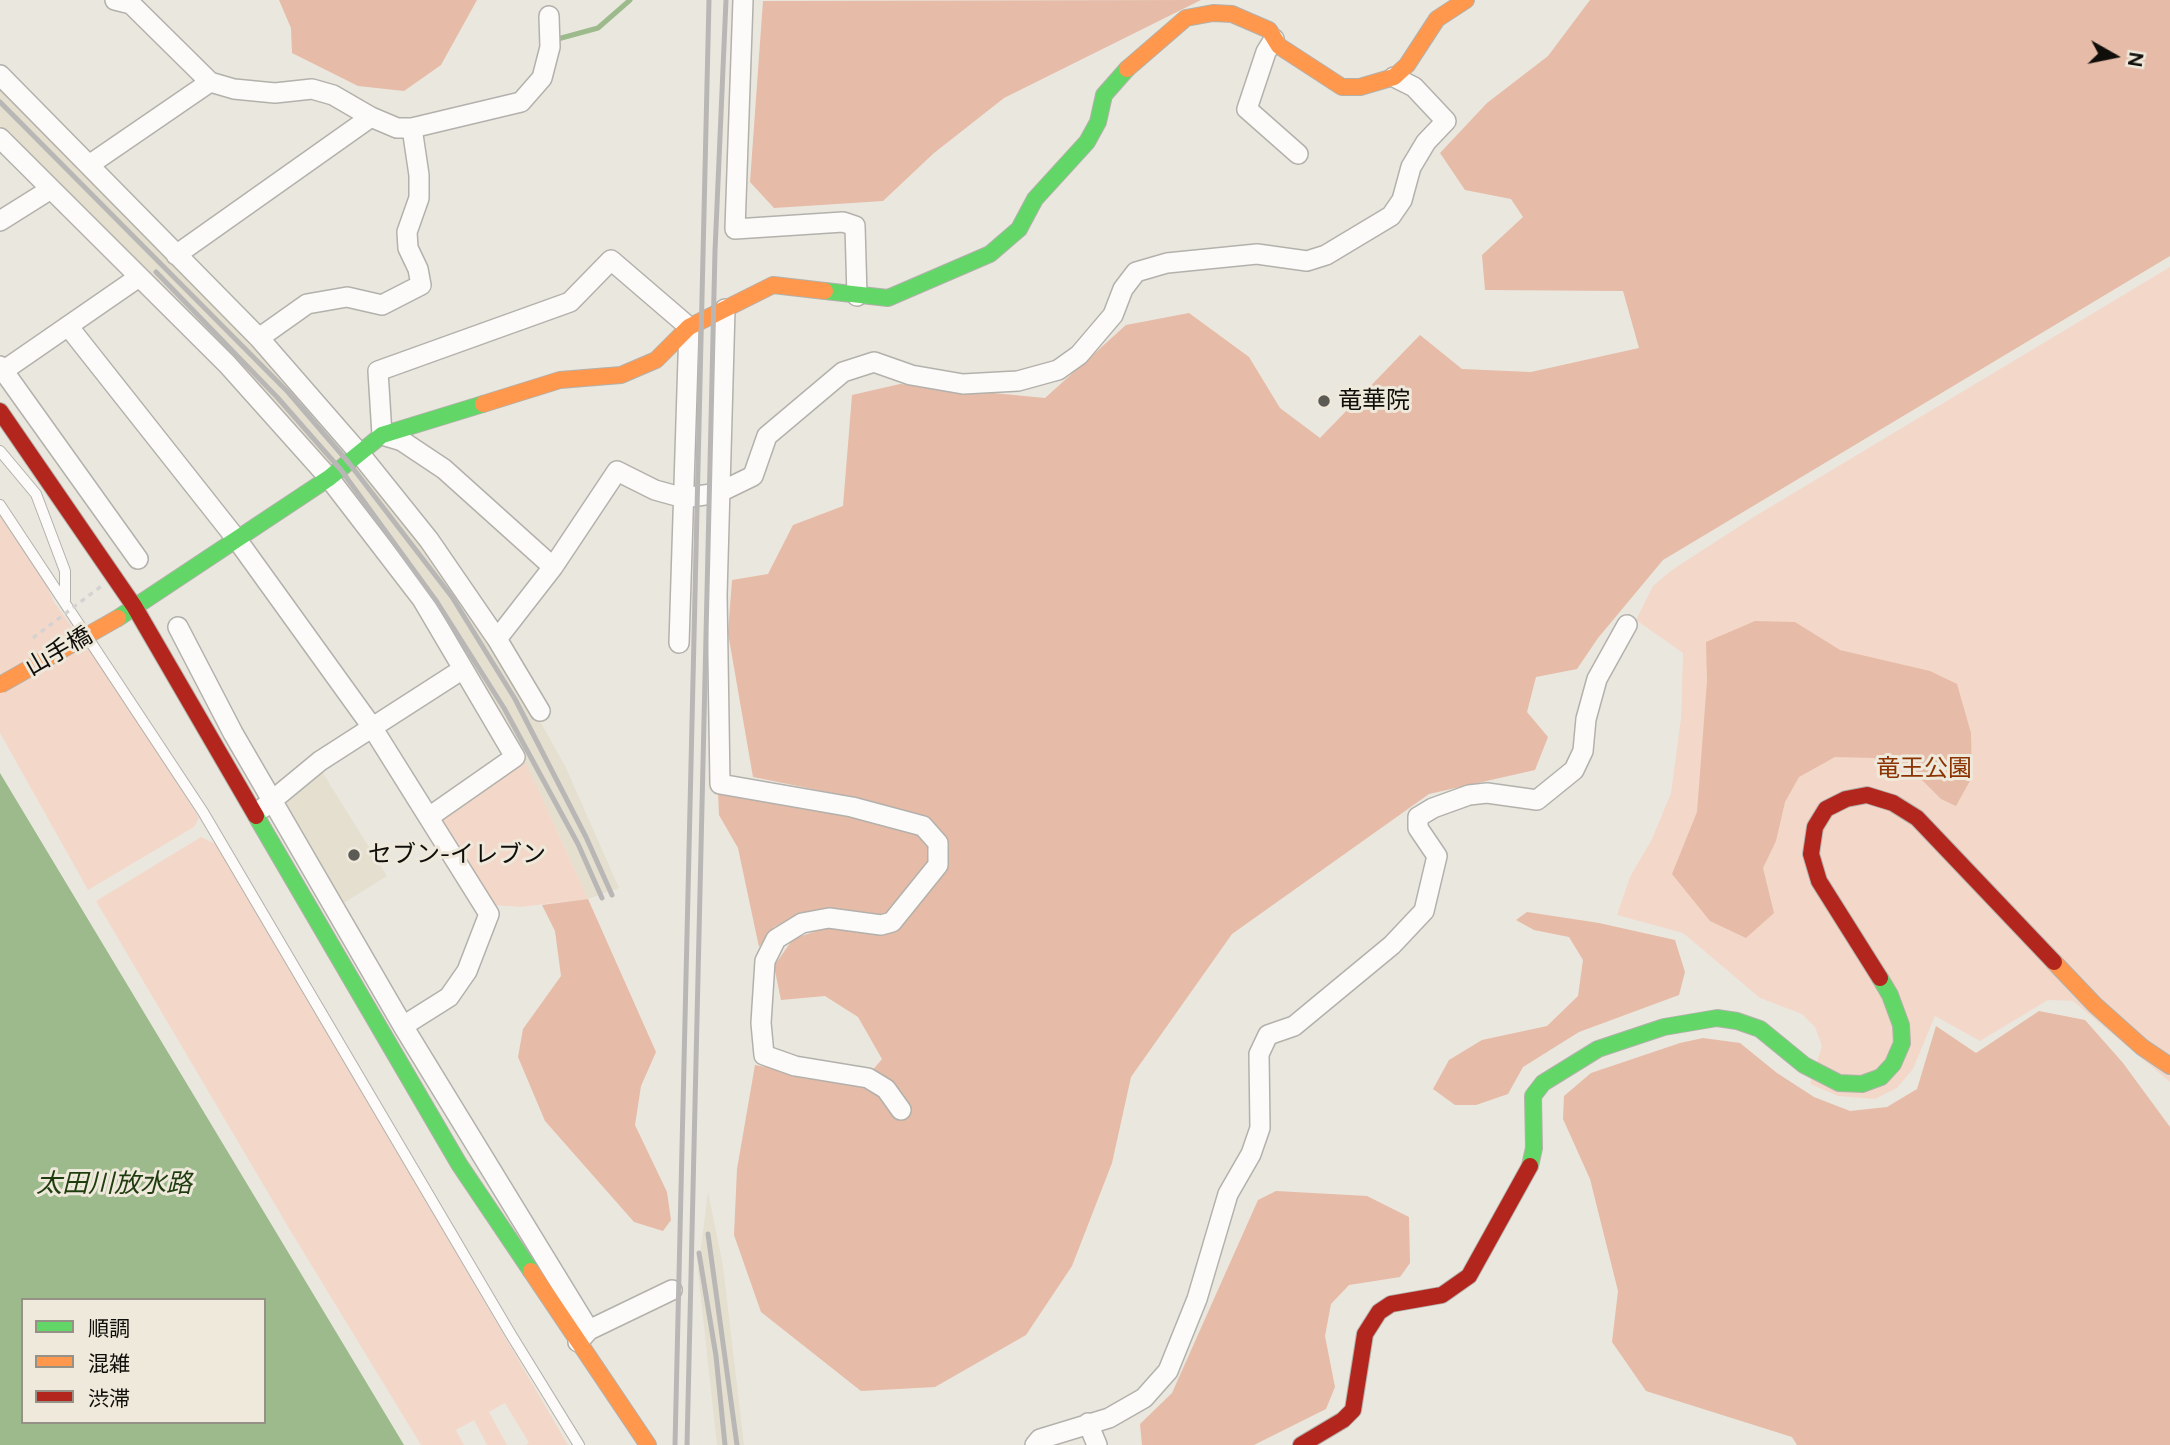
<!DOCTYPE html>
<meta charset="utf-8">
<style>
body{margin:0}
#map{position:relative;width:2170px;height:1445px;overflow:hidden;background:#eae7df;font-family:Figtree,"Noto Sans JP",sans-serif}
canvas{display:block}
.legend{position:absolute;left:21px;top:1298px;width:245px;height:126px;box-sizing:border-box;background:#eee9db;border:2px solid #959187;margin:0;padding:9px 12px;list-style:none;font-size:21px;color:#100e0a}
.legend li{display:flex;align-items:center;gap:14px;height:35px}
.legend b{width:35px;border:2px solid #959187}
.north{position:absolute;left:2079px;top:21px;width:70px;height:70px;-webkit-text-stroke:5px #eee9db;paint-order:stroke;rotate:99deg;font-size:19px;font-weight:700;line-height:28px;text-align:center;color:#100e0a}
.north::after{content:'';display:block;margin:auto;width:24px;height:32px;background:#100e0a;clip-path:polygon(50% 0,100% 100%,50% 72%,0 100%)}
</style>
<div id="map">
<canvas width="2170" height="1445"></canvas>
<ul class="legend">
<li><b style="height:9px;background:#63d668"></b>順調</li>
<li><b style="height:9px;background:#ff974d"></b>混雑</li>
<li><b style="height:9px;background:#b3261e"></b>渋滞</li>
</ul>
<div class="north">N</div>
</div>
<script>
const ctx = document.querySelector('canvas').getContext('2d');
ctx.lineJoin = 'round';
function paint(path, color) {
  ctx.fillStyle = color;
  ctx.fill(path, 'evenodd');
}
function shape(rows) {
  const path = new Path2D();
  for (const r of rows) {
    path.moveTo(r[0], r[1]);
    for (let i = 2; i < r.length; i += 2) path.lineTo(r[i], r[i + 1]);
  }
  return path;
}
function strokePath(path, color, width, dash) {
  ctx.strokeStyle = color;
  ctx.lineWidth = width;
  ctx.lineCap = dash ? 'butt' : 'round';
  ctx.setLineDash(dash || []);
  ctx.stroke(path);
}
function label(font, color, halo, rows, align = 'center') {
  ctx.font = font + ' Figtree,"Noto Sans JP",sans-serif';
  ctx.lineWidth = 6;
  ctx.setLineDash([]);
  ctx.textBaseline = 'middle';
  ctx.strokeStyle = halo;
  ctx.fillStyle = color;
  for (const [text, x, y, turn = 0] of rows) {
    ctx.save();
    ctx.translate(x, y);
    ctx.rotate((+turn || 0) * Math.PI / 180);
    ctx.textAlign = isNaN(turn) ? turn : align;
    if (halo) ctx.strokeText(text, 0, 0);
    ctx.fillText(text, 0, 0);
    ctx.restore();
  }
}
paint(shape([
 [0,86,224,313,348,449,424,541,501,651,566,768,619,888,588,899,539,791,415,583,92,219,0,126],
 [321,770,387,876,342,904,283,805],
 [708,1192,723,1266,744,1445,717,1445,698,1271]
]), '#e4dfcf');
paint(shape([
 [2170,267,2170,1082,2073,1001,2048,1000,1980,1041,1935,1016,1913,1069,1897,1088,1875,1099,1838,1096,1810,1084,1822,1046,1815,1027,1802,1014,1760,998,1683,933,1617,915,1630,877,1652,839,1671,793,1681,718,1683,653,1636,620,1653,586,1672,570,1752,518],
 [0,514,40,571,54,602,128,704,199,818,194,827,88,890,0,733],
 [523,759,539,791,588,899,520,907,493,905,439,822,441,813],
 [201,837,218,845,568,1445,526,1445,529,1443,505,1403,489,1412,507,1445,487,1445,474,1420,456,1430,464,1445,421,1445,290,1230,96,901]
]), '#f3d8ca');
paint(shape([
 [279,0,477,0,441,65,404,91,358,86,292,53,291,28],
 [1201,0,1004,98,934,153,883,201,774,208,750,182,763,1],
 [1590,0,2170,0,2170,256,1663,560,1598,638,1577,669,1536,677,1527,712,1548,737,1535,770,1429,794,1232,934,1131,1077,1112,1163,1072,1266,1026,1335,935,1387,861,1391,761,1312,734,1235,737,1169,755,1065,861,1084,882,1059,858,1017,825,996,781,1000,774,966,793,939,831,926,873,931,944,867,923,818,852,797,753,777,728,633,732,580,768,574,793,525,843,506,852,395,900,384,1045,398,1126,325,1189,313,1249,357,1280,408,1320,438,1420,335,1462,369,1531,372,1639,348,1623,291,1485,290,1482,255,1523,217,1511,199,1465,190,1440,153,1487,103,1548,56],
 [1755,621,1795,622,1840,650,1930,671,1957,684,1971,733,1972,777,1956,806,1941,799,1908,766,1873,758,1835,757,1799,777,1785,802,1776,841,1763,868,1774,913,1746,938,1710,921,1672,874,1697,812,1707,681,1706,642],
 [718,792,846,811,920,831,933,846,931,862,890,914,880,918,831,912,799,914,774,927,759,947,738,848,719,815],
 [588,899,656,1052,641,1086,635,1125,667,1192,671,1220,663,1231,634,1222,545,1121,518,1057,523,1029,561,976,555,931,542,905],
 [1527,912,1599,923,1675,940,1685,972,1679,995,1579,1032,1523,1067,1508,1094,1476,1105,1455,1105,1433,1089,1449,1060,1482,1040,1547,1026,1578,996,1583,960,1569,937,1534,930,1516,920],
 [2039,1011,2085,1020,2123,1063,2170,1127,2170,1445,1797,1445,1792,1437,1646,1391,1612,1342,1618,1291,1590,1179,1563,1119,1564,1096,1591,1073,1680,1043,1703,1038,1740,1043,1777,1073,1814,1097,1850,1111,1887,1107,1917,1089,1936,1026,1976,1053],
 [1276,1191,1367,1196,1409,1217,1410,1263,1400,1277,1349,1285,1331,1304,1325,1336,1335,1387,1326,1409,1254,1445,1142,1445,1140,1424,1172,1393,1258,1200]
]), '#e6bba7');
paint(shape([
 [0,773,404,1445,0,1445],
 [23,1300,264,1300,264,1422,23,1422]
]), '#9cba8b');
strokePath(shape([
 [554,40,598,28,630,0]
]), '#9cba8b', 5);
const lane = shape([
 [0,451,36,494,65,571,65,600],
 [0,505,203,812,510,1333,579,1445]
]);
const street = shape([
 [115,0,131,4,210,82,234,89,275,93,312,89,333,95,371,117,397,128,412,128,521,102,542,78,550,47,549,16],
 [743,0,735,229,843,222,855,226,857,296],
 [1274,39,1266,52,1247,109,1298,154],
 [0,75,259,338,360,454,429,540,497,639,540,711],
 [0,138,227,364,329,478,422,599,515,757,429,817],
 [89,165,210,82],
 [0,221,51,189],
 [176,255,371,117],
 [725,309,717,595,720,784,852,807,923,826,938,843,938,865,892,922,881,925,829,918,802,923,776,939,765,961,761,1023,764,1055,795,1066,868,1078,886,1089,901,1110],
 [68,326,238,541,372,727,489,914,467,971,449,997,403,1026],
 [259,338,307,304,347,297,382,305,421,285,418,269,408,248,407,232,419,198,419,175,412,128],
 [0,366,138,559],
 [3,371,139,277],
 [553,567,444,469,402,441,382,435,378,371,570,302,611,260,689,327,679,643],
 [178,627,233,733,403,1026,589,1330,578,1342],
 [497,639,553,567,617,471,655,490,684,498,718,493,753,476,767,436,843,372,874,362,911,375,963,384,1018,381,1058,370,1079,355,1113,315,1123,289,1136,272,1167,263,1257,254,1307,261,1326,255,1391,216,1402,200,1411,167,1426,142,1446,121,1414,87,1394,77],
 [263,808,320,761,463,669],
 [589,1330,672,1290],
 [1088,1423,1097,1445],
 [1035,1445,1040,1439,1109,1418,1144,1398,1168,1371,1197,1299,1228,1194,1251,1154,1260,1128,1259,1054,1268,1035,1294,1026,1392,945,1424,911,1437,856,1418,828,1418,817,1433,808,1469,795,1487,793,1537,800,1574,770,1583,751,1586,719,1597,679,1627,625]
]);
const fast = shape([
 [825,291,888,298,990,254,1019,229,1035,199,1087,142,1098,122,1104,95,1127,69],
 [118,618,329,478,382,435,483,404],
 [256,816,459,1164,531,1271],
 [1530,1166,1534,1148,1533,1096,1543,1083,1598,1049,1664,1027,1717,1018,1737,1021,1760,1029,1804,1065,1839,1083,1862,1084,1881,1077,1893,1064,1902,1043,1901,1025,1890,995,1880,978]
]);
const slow = shape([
 [1127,69,1186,18,1213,13,1232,14,1269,30,1279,46,1342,87,1360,87,1394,77,1407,65,1437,19,1466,0],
 [483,404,560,380,621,375,656,360,689,327,773,285,825,291],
 [2054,962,2095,1005,2142,1047,2170,1066],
 [531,1271,648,1445]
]);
const jam = shape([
 [0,411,134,606,256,816],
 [1880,978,1819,881,1811,854,1815,827,1826,809,1846,799,1867,795,1893,803,1917,818,2054,962],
 [1301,1445,1343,1420,1353,1410,1365,1334,1379,1312,1391,1304,1442,1295,1469,1276,1530,1166]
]);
strokePath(lane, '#b3b1ab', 12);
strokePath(street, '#b3b1ab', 22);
strokePath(fast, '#b3b1ab', 18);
strokePath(slow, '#b3b1ab', 18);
strokePath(jam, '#b3b1ab', 18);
strokePath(lane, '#fcfbfa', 10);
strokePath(street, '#fcfbfa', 19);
strokePath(fast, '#63d668', 16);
strokePath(slow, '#ff974d', 16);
strokePath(jam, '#b3261e', 16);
strokePath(shape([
 [0,102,288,392,349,463,452,597,515,699,586,837,612,895],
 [156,272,277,397,341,470,437,602,504,708,578,844,602,898],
 [708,1234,737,1445],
 [699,1253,716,1356,725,1445],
 [675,1445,709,0],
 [687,1445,715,251,726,0]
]), '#b9b7b5', 5);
const slowBridge = shape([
 [0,685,118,618]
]);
strokePath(slowBridge, '#b3b1ab', 18, []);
strokePath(shape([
 [33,638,104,584]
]), '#d4d3d1', 3.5, [5, 5]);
strokePath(slowBridge, '#ff974d', 16);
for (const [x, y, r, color] of [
 [1324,401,7,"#5c5a55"],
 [354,855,7,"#5c5a55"]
]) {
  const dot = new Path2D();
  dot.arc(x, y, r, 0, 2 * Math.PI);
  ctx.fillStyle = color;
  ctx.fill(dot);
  strokePath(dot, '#eee9db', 2.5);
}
label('24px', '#100e0a', '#eee9db', [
 ["竜華院",1338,401],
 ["セブン-イレブン",368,855]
], 'left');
label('24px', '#100e0a', '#eee9db', [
 ["山手橋",59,652,-30]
]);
label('24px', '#8c3302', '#eee9db', [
 ["竜王公園",1924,769]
]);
label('italic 26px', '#1f3c0e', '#eee9db', [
 ["太田川放水路",114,1184]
]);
</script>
